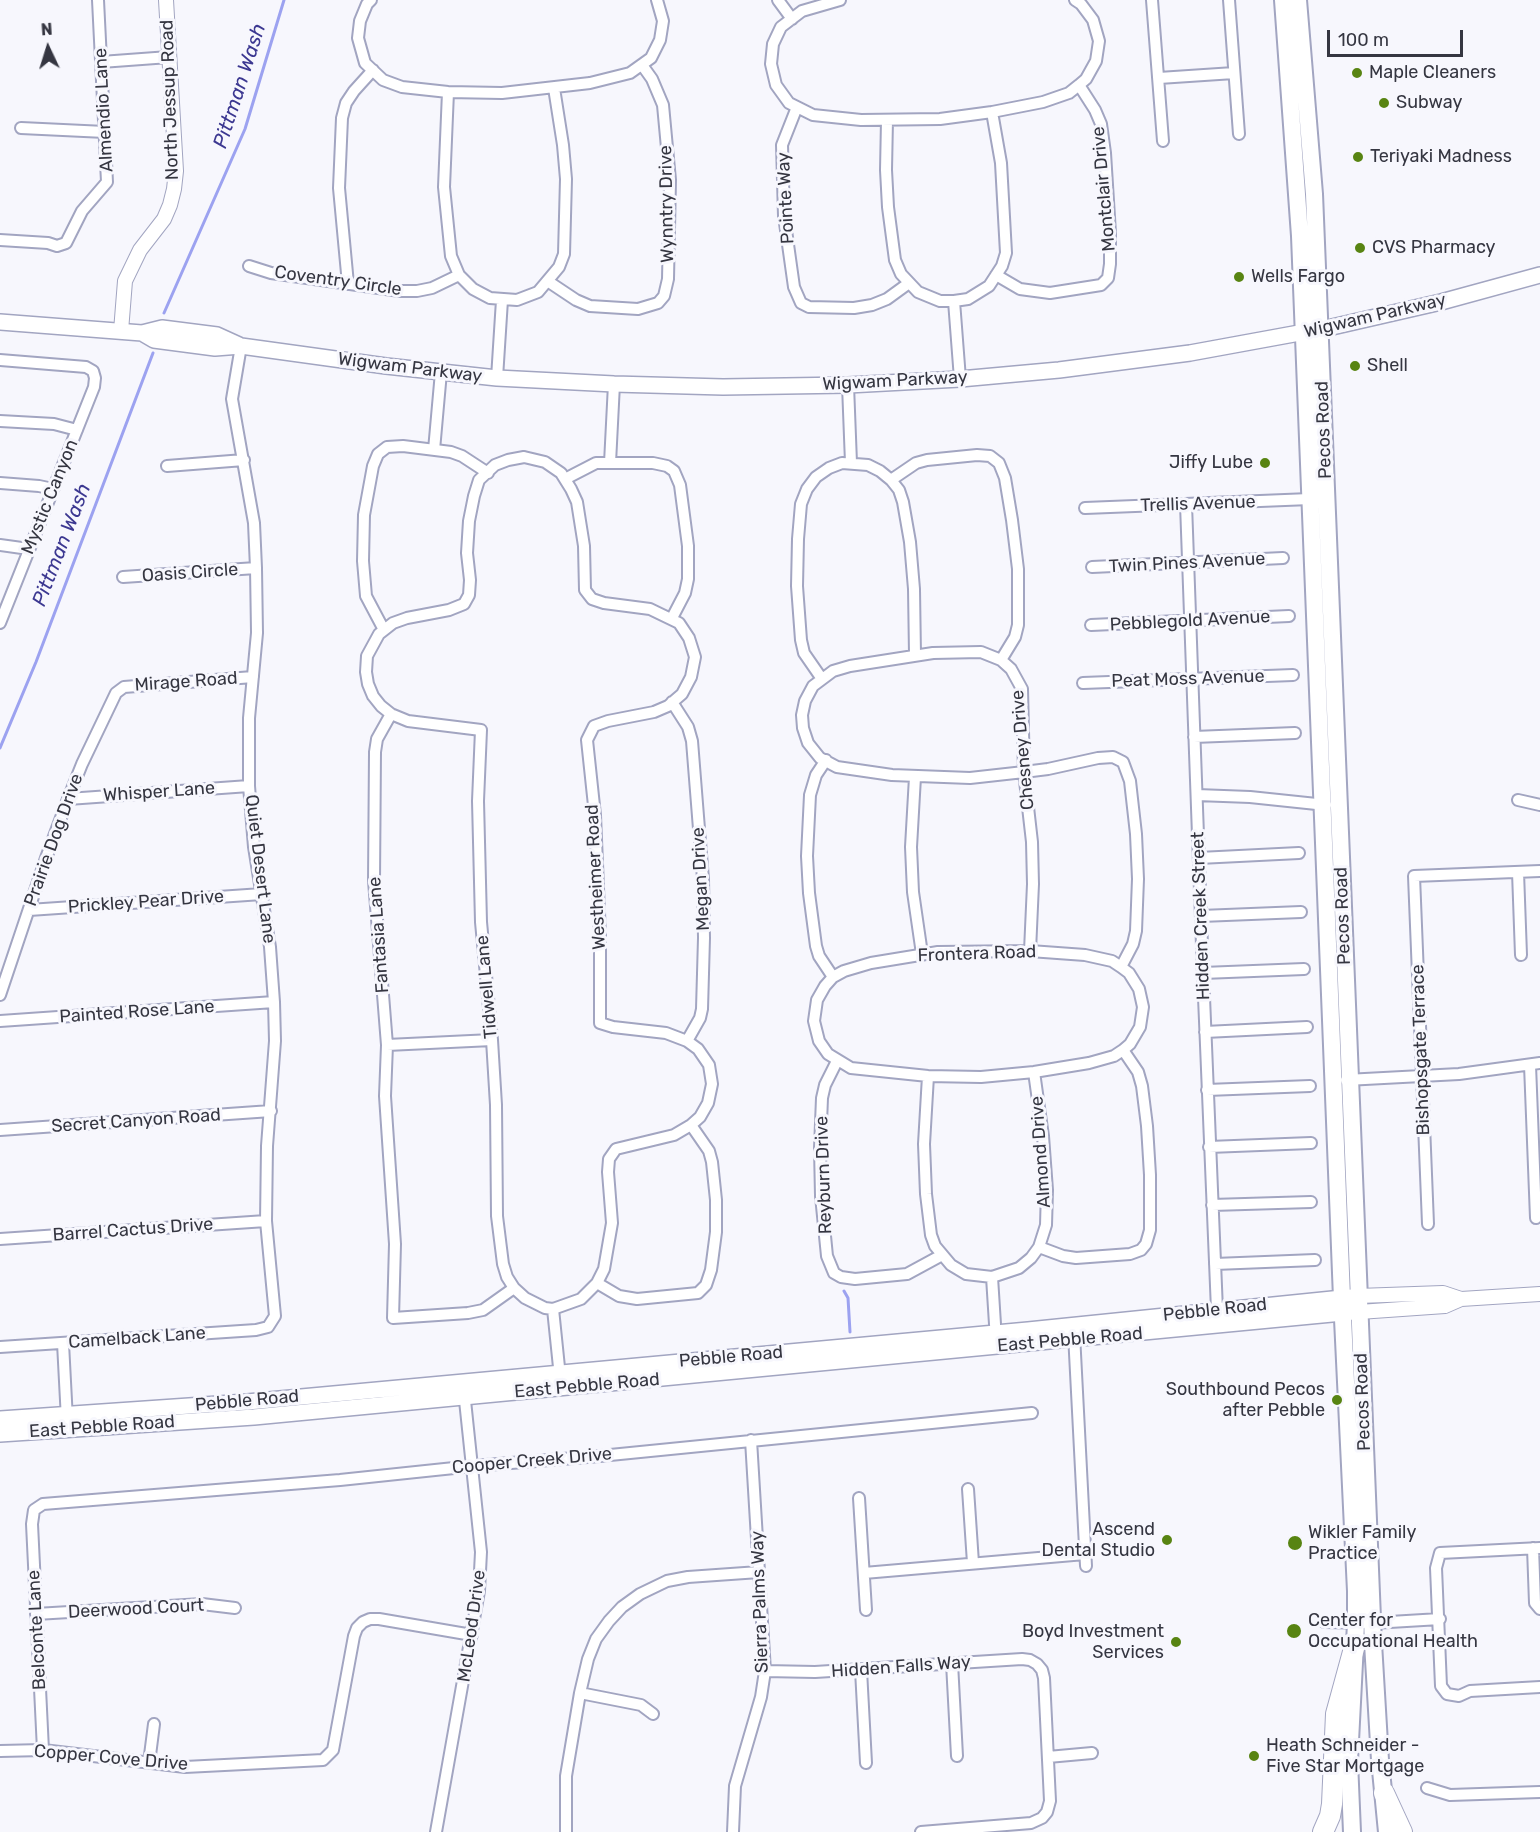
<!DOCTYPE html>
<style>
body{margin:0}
#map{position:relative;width:1540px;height:1832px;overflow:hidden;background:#f7f7fd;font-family:Rubik,sans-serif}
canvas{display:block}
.north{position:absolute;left:18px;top:18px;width:60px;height:60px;-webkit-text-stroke:4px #f7f7fd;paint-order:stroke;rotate:356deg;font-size:16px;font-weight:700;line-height:24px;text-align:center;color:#353641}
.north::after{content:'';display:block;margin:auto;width:21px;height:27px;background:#353641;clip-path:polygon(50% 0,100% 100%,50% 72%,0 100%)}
.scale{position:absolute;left:1327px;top:30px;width:136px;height:27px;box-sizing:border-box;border:3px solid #353641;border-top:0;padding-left:8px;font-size:18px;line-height:21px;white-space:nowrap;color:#353641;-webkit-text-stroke:4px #f7f7fd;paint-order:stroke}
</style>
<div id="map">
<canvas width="1540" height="1832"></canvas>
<div class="north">N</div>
<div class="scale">100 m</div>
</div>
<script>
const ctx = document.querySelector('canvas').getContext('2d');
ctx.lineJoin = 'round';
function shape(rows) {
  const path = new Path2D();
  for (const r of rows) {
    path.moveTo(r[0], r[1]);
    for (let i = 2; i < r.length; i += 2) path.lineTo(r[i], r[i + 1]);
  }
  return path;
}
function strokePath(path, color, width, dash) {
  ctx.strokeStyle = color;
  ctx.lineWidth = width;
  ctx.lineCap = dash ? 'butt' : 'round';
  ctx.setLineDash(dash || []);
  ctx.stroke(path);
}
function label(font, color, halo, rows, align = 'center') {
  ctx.font = font + ' Rubik,sans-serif';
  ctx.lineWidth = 6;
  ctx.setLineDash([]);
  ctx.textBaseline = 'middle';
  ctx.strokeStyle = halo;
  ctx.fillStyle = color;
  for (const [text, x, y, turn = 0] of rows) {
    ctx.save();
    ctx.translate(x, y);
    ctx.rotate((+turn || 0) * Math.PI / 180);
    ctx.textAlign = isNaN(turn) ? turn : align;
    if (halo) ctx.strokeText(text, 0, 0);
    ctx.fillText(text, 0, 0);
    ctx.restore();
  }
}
strokePath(shape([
 [164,313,245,129,284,0],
 [0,748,36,662,153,353],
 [844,1291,848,1298,850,1332]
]), '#9ca2f0', 3);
const minor = shape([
 [371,0,367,4,360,21,358,38,365,63,383,80,402,87,448,92,502,93,590,83,630,73,651,58,660,40,663,21,657,0],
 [778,0,792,19],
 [840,0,802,11,781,27,773,44,771,64,776,85,789,103,813,115,861,120,940,119,992,112,1043,102,1069,93,1079,85],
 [1152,0,1163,141],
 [1229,0,1239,134],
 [101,62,169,57],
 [1159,78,1234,73],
 [448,92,444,187,451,256,459,275,473,289,490,298,517,300,538,292,559,267,564,254,566,179,563,145,554,88],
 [797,107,782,145,784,216,794,287,801,303,809,307,854,308,872,305,887,299,909,283],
 [887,120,886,170,888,207,895,260,901,274,918,292,940,301,954,301,968,299,989,286,1002,266,1006,253,1001,163,992,112],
 [21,128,105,132],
 [0,240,48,243,57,246,66,243,82,211,107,182,98,0],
 [249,266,271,273,400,291,417,291,432,288,459,275],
 [996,275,1020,289,1050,293,1101,285,1108,278,1110,264,1110,233,1105,153,1101,124,1095,110,1079,85,1086,79,1096,61,1099,41,1093,20,1081,4,1075,0],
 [549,282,576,300,590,306,638,309,658,303,664,296,668,279,670,180,663,105,652,79,642,65],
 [348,284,339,188,342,118,346,103,354,91,373,70],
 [954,301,960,379],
 [0,360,86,367,93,371,95,378,94,387,0,623],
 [497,378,502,300],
 [848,385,851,463],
 [0,421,54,424,77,430],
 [434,450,441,372],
 [524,457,545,462,561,473,571,489,577,502,584,546,585,590,592,599,604,603,650,609,679,623,689,638,695,657,691,677,682,694,668,706,654,712,608,721,594,726,587,740,595,815,600,936,600,1023,613,1027,666,1033,687,1041,698,1049,709,1065,712,1084,708,1103,700,1117,691,1125,674,1135,616,1149,609,1159,608,1172,612,1223,604,1269,597,1283,581,1299,553,1309,545,1308,525,1298,514,1288,507,1277,503,1264,497,1216,496,1105,492,1040,481,922,478,801,481,730,408,721,391,714,381,706,373,696,368,684,366,672,367,656,379,634,393,623,407,618,449,610,464,604,469,595,470,580,467,553,469,521,474,496,479,480,495,465,508,460,524,457],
 [610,463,614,384],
 [167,466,244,460],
 [565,479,596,463,653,463,667,466,674,471,680,485,688,546,688,579,685,593,672,618],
 [891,480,916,463,927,460,977,455,990,456,999,463,1005,478,1012,520,1018,569,1018,625,1015,637,1001,660],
 [0,483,39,486,53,489],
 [1186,504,1203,973,1217,1310,1216,1315],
 [1085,508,1310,499],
 [0,545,29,549],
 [1092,567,1283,558],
 [123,577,256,568],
 [1091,625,1289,616],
 [384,630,366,596,363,561,364,515,373,466,378,454,387,447,403,446,451,452,462,456,488,473],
 [822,679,804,653,801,640,797,586,798,539,801,504,807,489,816,477,829,468,842,463,868,465,880,471,891,480,899,490,903,502,910,542,914,589,915,655],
 [1083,683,1293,675],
 [672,702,688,727,692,741,703,879,704,938,702,1009,700,1018,687,1041],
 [391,714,377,739,375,752,374,881,387,1045,385,1096,395,1244,393,1318,468,1313,483,1310,514,1288],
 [1194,737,1295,733],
 [826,760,816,775,810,795,807,856,809,893,816,946,819,956,833,977],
 [915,777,911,847,913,892,922,954],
 [1197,795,1250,797,1326,805],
 [68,799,249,786],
 [1518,800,1540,805],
 [1199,858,1299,853],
 [1518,872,1521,955],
 [29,910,262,894],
 [1201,916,1301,912],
 [1030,951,1033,884,1032,842,1024,772,1022,689,1011,669,1001,660,981,652,933,653,850,666,833,671,813,686,805,701,802,715,803,728,808,743,820,758,837,767,892,775,970,778,1024,772,1048,769,1098,758,1113,757,1123,762,1130,781,1136,834,1138,879,1136,931,1133,944,1121,967,1129,973,1139,989,1143,1007,1140,1027,1130,1044,1123,1050,1138,1072,1142,1086,1147,1126,1150,1175,1150,1230,1146,1244,1141,1250,1130,1254,1076,1258,1063,1256,1039,1247],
 [1121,967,1112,961,1085,955,1030,951,938,952,871,963,844,971,833,977,825,986,817,1000,814,1021,819,1041,828,1054,851,1068,928,1076,981,1077,1034,1072,1089,1063,1114,1056,1123,1050],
 [1203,973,1304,969],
 [0,995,46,858,68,799,82,764,116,693,124,687,253,677],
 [0,1021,274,1002],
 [1205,1032,1307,1027],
 [387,1045,492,1040],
 [837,1061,825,1085,822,1098,820,1148,821,1196,827,1256,834,1273,841,1277,855,1279,907,1274,942,1255],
 [1530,1065,1536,1218],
 [928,1076,924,1144,926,1194,931,1235,935,1246,951,1265,966,1274,992,1277,1019,1268,1031,1258,1039,1247,1046,1225,1047,1190,1043,1136,1034,1072],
 [1346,1080,1459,1074,1540,1063],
 [1207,1090,1310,1086],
 [0,1130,271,1111],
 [1209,1147,1311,1143],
 [1212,1205,1311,1202],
 [1428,1224,1414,876,1540,871],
 [0,1239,266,1221],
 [1215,1264,1315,1260],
 [992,1277,996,1340],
 [597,1283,619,1296,637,1299,698,1293,706,1285,711,1270,716,1232,716,1200,712,1162,709,1151,691,1125],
 [553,1309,560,1377],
 [1074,1334,1086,1566],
 [63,1343,67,1420],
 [0,1347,256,1330,268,1327,275,1316,266,1221,267,1146,275,1041,274,1002,270,947,254,847,249,786,249,718,257,633,256,568,254,523,232,399,241,346],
 [968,1489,973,1563],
 [859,1498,866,1610],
 [1533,1548,1535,1603,1540,1609],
 [1540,1548,1440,1553,1436,1568,1441,1686,1447,1694,1459,1696,1470,1691,1540,1687],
 [864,1573,1085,1554],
 [36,1614,202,1604,235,1608],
 [1324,1622,1373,1623,1440,1619],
 [952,1663,957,1756],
 [861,1670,866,1763],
 [765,1671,815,1672,1022,1659,1030,1660,1037,1664,1042,1670,1044,1678,1050,1801,1047,1812,1042,1818,1031,1823,921,1832],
 [580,1693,641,1705,653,1714],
 [43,1750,32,1524,34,1510,43,1504,340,1480,473,1466,600,1456,1032,1413],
 [0,1751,43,1750,185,1767,323,1760,333,1750,354,1636,357,1628,363,1622,370,1619,379,1619,472,1635],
 [1048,1757,1092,1753],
 [149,1763,154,1724],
 [1427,1788,1450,1795,1540,1792],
 [436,1832,479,1591,481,1552,464,1391],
 [566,1832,566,1776,580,1693,588,1659,596,1639,609,1621,622,1607,640,1594,667,1581,688,1577,759,1572],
 [733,1832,735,1786,761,1697,765,1671,751,1440]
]);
const tertiary = shape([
 [121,331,125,281,140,250,164,219,170,205,174,189,176,171,166,0],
 [1358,1296,1443,1293,1461,1299],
 [1359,1312,1445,1306,1461,1299,1540,1294]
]);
const secondary = shape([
 [0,322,142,333,162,328,217,335,239,345],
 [142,333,154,340,215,348,241,346,386,366,497,378,614,384,723,387,848,385,960,379,1059,370,1190,353,1332,327,1441,302,1540,275],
 [0,1419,247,1402,1028,1330,1352,1297],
 [0,1434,254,1417,1353,1312]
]);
const primary = shape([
 [1283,0,1300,236,1342,1298,1356,1591,1356,1623,1349,1761,1352,1832],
 [1298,0,1314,194,1373,1643,1380,1760,1387,1832]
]);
const motorway = shape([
 [1384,1793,1402,1832],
 [1323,1832,1330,1816,1332,1804,1336,1714,1356,1641]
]);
strokePath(minor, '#a2a5c1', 14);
strokePath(tertiary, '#a2a5c1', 16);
strokePath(secondary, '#a2a5c1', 18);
strokePath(primary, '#a2a5c1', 20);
strokePath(motorway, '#a2a5c1', 22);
strokePath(minor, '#fff', 10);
strokePath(tertiary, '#fff', 14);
strokePath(secondary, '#fff', 15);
strokePath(primary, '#fff', 16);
strokePath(motorway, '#fff', 20);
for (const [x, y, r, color] of [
 [1357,73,6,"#588412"],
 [1384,103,6,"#588412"],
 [1358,157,6,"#588412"],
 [1360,248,6,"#588412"],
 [1239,277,6,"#588412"],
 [1355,366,6,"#588412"],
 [1265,463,6,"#588412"],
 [1337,1400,6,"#588412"],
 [1167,1540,6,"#588412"],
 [1295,1543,8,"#588412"],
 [1294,1631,8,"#588412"],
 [1176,1642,6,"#588412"],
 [1254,1756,6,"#588412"]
]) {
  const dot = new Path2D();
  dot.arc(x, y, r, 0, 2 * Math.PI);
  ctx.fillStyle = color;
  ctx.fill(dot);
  strokePath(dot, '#f7f7fd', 2);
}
label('18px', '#353641', '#f7f7fd', [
 ["Maple Cleaners",1369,73],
 ["Subway",1396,103],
 ["Teriyaki Madness",1370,157],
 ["CVS Pharmacy",1372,248],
 ["Wells Fargo",1251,277],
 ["Shell",1367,366],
 ["Jiffy Lube",1253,463,"right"],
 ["Southbound Pecos",1325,1390,"right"],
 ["after Pebble",1325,1411,"right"],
 ["Ascend",1155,1530,"right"],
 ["Dental Studio",1155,1551,"right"],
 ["Wikler Family",1308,1533],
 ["Practice",1308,1554],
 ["Center for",1308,1621],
 ["Occupational Health",1308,1642],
 ["Boyd Investment",1164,1632,"right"],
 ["Services",1164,1653,"right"],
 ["Heath Schneider -",1266,1746],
 ["Five Star Mortgage",1266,1767]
], 'left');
label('18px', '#353641', '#f7f7fd', [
 ["North Jessup Road",170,100,-92],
 ["Almendio Lane",104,110,-93],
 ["Montclair Drive",1104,189,-95],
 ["Pointe Way",786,198,-93],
 ["Wynntry Drive",667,204,-91],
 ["Coventry Circle",338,281,8],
 ["Wigwam Parkway",1375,316,-13],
 ["Wigwam Parkway",410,368,7],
 ["Wigwam Parkway",895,381,-3],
 ["Pecos Road",1324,430,-92],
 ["Mystic Canyon",50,497,-68],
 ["Trellis Avenue",1198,504,-2],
 ["Twin Pines Avenue",1187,563,-3],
 ["Oasis Circle",190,573,-4],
 ["Pebblegold Avenue",1190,621,-3],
 ["Peat Moss Avenue",1188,679,-2],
 ["Mirage Road",186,682,-4],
 ["Chesney Drive",1023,750,-95],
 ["Whisper Lane",159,792,-4],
 ["Prairie Dog Drive",54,840,-70],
 ["Quiet Desert Lane",260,869,83],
 ["Westheimer Road",596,877,-93],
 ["Megan Drive",701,879,-93],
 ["Prickley Pear Drive",146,902,-4],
 ["Hidden Creek Street",1201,916,-92],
 ["Pecos Road",1343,916,-92],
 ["Fantasia Lane",379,935,-94],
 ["Frontera Road",977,954,-2],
 ["Tidwell Lane",487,987,-95],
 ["Painted Rose Lane",137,1012,-4],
 ["Bishopsgate Terrace",1421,1050,-92],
 ["Secret Canyon Road",136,1121,-4],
 ["Almond Drive",1041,1152,-94],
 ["Reyburn Drive",824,1175,-92],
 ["Barrel Cactus Drive",133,1230,-4],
 ["Pebble Road",1215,1310,-6],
 ["Camelback Lane",137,1338,-4],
 ["East Pebble Road",1070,1340,-5],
 ["Pebble Road",731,1357,-5],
 ["East Pebble Road",587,1386,-5],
 ["Pebble Road",247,1401,-5],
 ["Pecos Road",1363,1402,-92],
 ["East Pebble Road",102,1427,-4],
 ["Cooper Creek Drive",532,1461,-5],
 ["Sierra Palms Way",760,1602,-92],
 ["Deerwood Court",136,1609,-3],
 ["McLeod Drive",472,1626,-82],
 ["Belconte Lane",37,1630,-93],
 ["Hidden Falls Way",901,1667,-4],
 ["Copper Cove Drive",111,1758,5]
]);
label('italic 20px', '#3c3891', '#f7f7fd', [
 ["Pittman Wash",240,86,-72],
 ["Pittman Wash",62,545,-69]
]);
</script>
